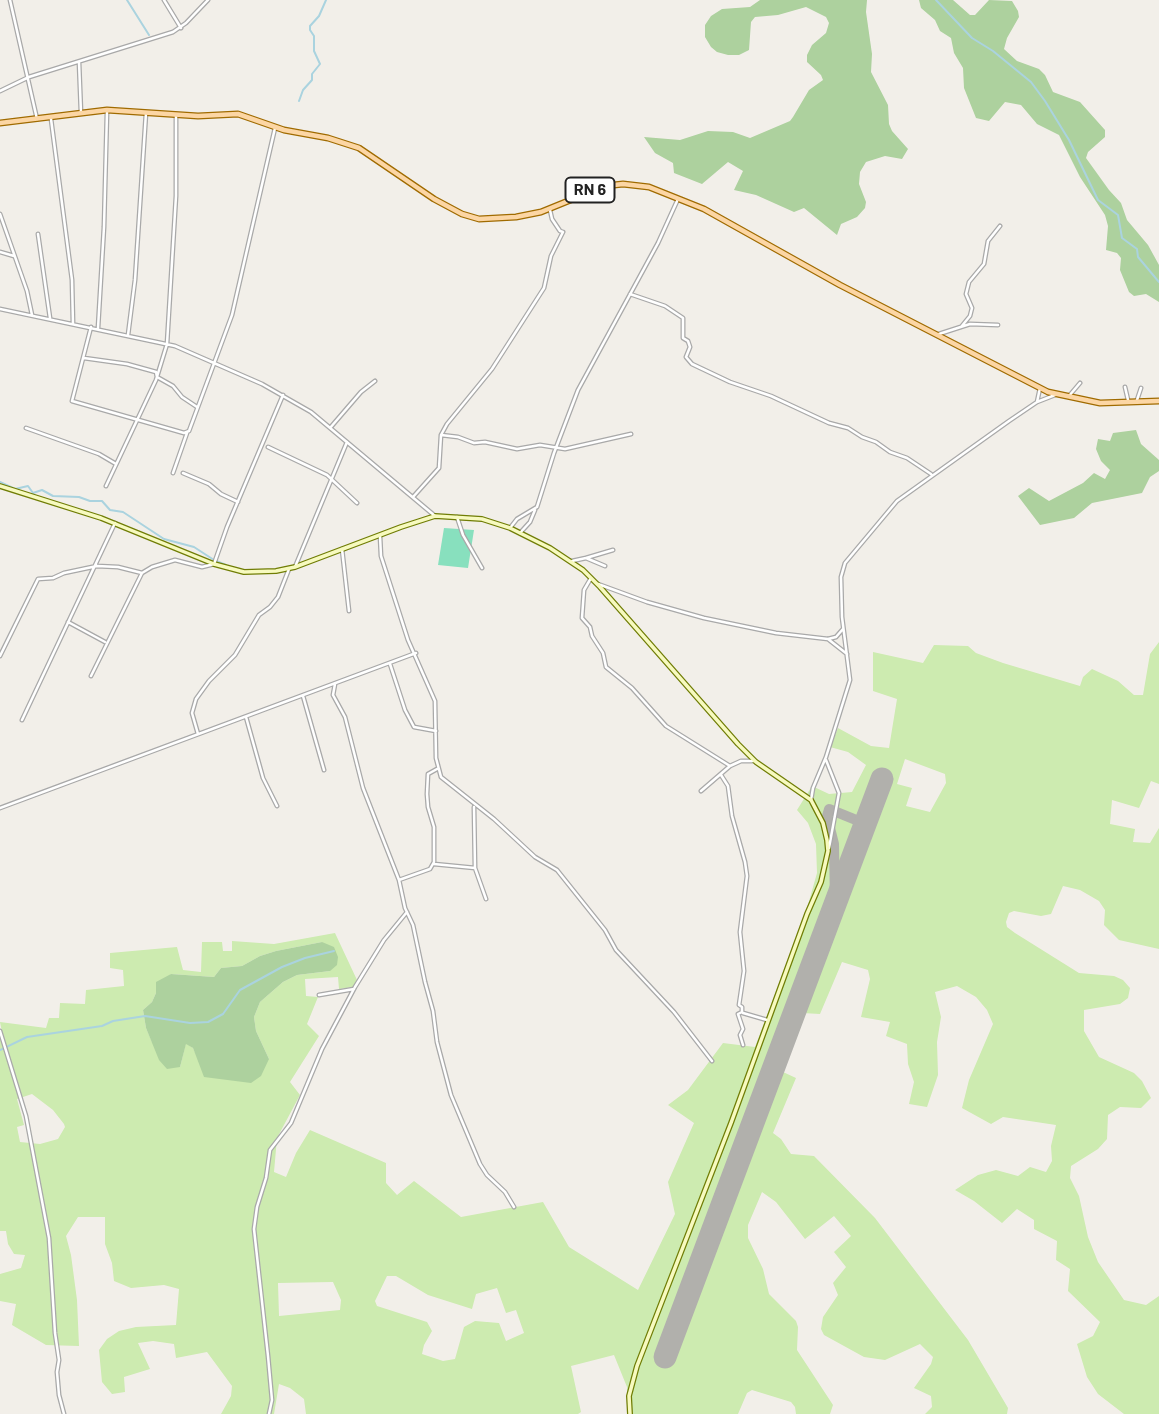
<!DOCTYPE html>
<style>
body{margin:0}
canvas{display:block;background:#f2efe9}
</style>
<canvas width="1159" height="1414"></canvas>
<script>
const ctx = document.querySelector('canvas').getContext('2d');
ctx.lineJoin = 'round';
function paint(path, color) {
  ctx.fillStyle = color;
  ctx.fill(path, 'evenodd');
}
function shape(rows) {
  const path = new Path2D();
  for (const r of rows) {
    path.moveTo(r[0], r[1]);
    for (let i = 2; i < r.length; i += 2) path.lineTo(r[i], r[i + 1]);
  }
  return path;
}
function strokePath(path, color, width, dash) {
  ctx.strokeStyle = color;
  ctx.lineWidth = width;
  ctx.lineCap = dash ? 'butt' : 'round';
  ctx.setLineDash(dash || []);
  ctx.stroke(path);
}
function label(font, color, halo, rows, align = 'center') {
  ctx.font = font + ' Barlow,sans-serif';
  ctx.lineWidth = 5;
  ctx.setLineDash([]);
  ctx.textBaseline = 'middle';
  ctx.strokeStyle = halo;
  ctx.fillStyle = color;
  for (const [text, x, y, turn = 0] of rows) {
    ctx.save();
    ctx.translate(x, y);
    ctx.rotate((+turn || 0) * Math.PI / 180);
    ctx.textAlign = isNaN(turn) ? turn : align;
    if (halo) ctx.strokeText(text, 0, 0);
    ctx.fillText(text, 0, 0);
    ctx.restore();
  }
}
paint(shape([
 [1159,642,1159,784,1151,781,1139,808,1112,800,1110,824,1135,829,1133,842,1150,843,1159,828,1159,949,1119,940,1104,925,1105,910,1099,901,1080,890,1063,886,1051,914,1041,916,1014,911,1009,913,1006,922,1007,927,1015,933,1079,973,1114,976,1123,980,1130,988,1128,998,1120,1004,1084,1010,1084,1031,1099,1057,1134,1073,1142,1081,1151,1098,1141,1108,1120,1107,1108,1115,1107,1139,1098,1149,1071,1166,1070,1178,1079,1196,1088,1237,1098,1262,1124,1300,1146,1305,1159,1296,1159,1414,1124,1414,1098,1394,1087,1377,1077,1344,1093,1336,1100,1322,1068,1291,1070,1269,1056,1260,1057,1241,1034,1229,1034,1220,1017,1209,1002,1223,974,1201,955,1190,978,1175,996,1170,1018,1176,1030,1167,1046,1172,1052,1161,1051,1146,1056,1125,1003,1117,991,1124,962,1108,969,1080,993,1024,987,1010,976,997,957,986,935,992,941,1017,937,1042,938,1075,927,1107,909,1104,914,1082,908,1064,907,1044,886,1036,890,1022,861,1017,870,979,868,970,842,962,820,1014,802,1013,783,1072,796,1078,773,1133,781,1139,791,1154,814,1156,875,1218,968,1340,1008,1408,1007,1414,925,1414,932,1407,931,1396,914,1388,931,1364,933,1357,920,1344,885,1360,864,1357,824,1335,821,1329,823,1317,838,1295,833,1283,846,1267,834,1252,851,1236,834,1216,805,1239,776,1202,762,1192,748,1225,748,1238,763,1269,769,1294,796,1321,798,1327,797,1350,833,1405,830,1414,796,1414,795,1407,791,1402,752,1390,747,1393,738,1414,627,1414,627,1387,614,1355,571,1366,581,1412,578,1414,306,1414,304,1399,290,1388,279,1384,274,1414,221,1414,231,1396,232,1386,207,1352,176,1358,174,1344,153,1341,138,1343,150,1369,124,1377,125,1392,112,1394,102,1382,99,1350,107,1339,119,1331,136,1327,176,1325,179,1289,164,1285,131,1288,114,1281,112,1263,105,1244,105,1217,78,1217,66,1236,71,1255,77,1300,79,1346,46,1345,12,1325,16,1304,0,1301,0,1274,21,1268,25,1255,14,1254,8,1244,6,1231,0,1231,0,1037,3,1037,0,1022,46,1028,49,1018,59,1018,60,1003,85,1004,86,990,124,986,123,970,110,968,110,953,177,947,183,970,201,972,202,942,222,942,223,951,232,951,232,941,274,944,335,933,357,980,353,987,339,989,338,977,305,979,306,996,318,997,307,1024,319,1036,290,1082,300,1095,277,1138,274,1172,286,1177,296,1153,310,1130,386,1163,386,1183,397,1195,414,1181,461,1217,543,1202,569,1247,638,1290,675,1214,668,1182,694,1123,668,1105,688,1090,723,1043,755,1047,806,912,817,873,816,844,808,823,797,810,812,786,829,794,852,792,866,765,848,752,830,747,838,728,871,746,889,748,897,699,873,691,873,652,923,663,934,645,968,646,976,653,1003,663,1080,686,1083,677,1092,669,1118,681,1134,695,1143,695,1150,654],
 [905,759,945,774,946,783,930,812,906,806,912,788,897,784],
 [322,942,330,971,297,975,283,982,260,1002,254,1017,256,1031,269,1059,198,1059,193,1048,186,1043,180,1067,152,1042,146,1028,143,1010,152,1002,156,993,171,974,214,977,221,968,242,966,260,956,276,951],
 [32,1094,53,1110,64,1124,65,1127,58,1139,40,1144,20,1142,17,1127,24,1125,17,1099],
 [387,1276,396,1276,428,1295,472,1309,476,1294,497,1288,506,1313,516,1310,524,1333,506,1341,499,1323,475,1321,464,1327,455,1359,443,1361,422,1354,424,1345,432,1331,427,1322,377,1306,375,1301],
 [333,1282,341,1300,340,1310,279,1316,278,1283]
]), '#cdebb0');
paint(shape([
 [760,0,867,0,866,12,872,54,871,72,888,105,889,124,892,131,908,149,902,159,885,156,866,162,860,172,859,184,866,202,865,208,857,217,841,224,837,235,804,208,794,212,756,195,734,190,743,171,728,162,702,184,674,173,673,163,655,153,644,137,680,140,708,131,733,132,750,138,790,121,793,117,809,90,823,80,821,75,807,62,807,55,812,45,826,33,829,23,826,17,806,7,778,15,755,17,751,22,749,50,739,55,728,55,717,52,711,47,705,37,705,25,711,16,722,9,750,7],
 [919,0,953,0,970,15,975,15,989,0,1012,1,1018,11,1019,17,1007,38,1004,49,1017,61,1039,69,1045,75,1053,92,1080,102,1105,130,1105,137,1088,152,1086,158,1109,190,1121,203,1127,220,1148,245,1159,265,1159,302,1146,294,1134,296,1129,292,1120,270,1121,258,1117,253,1106,250,1108,226,1105,215,1080,177,1059,135,1037,124,1021,105,1005,102,989,121,976,118,964,88,963,68,954,53,951,38,940,31,935,20,921,8],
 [1136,430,1141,444,1159,460,1159,471,1150,477,1142,493,1092,503,1074,518,1040,525,1018,496,1029,488,1049,501,1083,483,1094,473,1105,479,1110,470,1101,461,1096,449,1098,439,1110,441,1113,433],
 [322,942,334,947,338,957,337,965,330,971,297,975,283,982,260,1002,254,1017,256,1031,269,1059,261,1076,251,1083,204,1077,193,1048,186,1044,180,1067,167,1069,159,1060,146,1028,143,1010,152,1002,156,993,156,982,171,974,214,977,221,968,242,966,260,956,276,951]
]), '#add19e');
paint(shape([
 [444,528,474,530,468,568,438,565]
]), '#88e0be');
strokePath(shape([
 [127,0,149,35],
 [936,0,972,38,993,51,1031,82,1045,101,1069,140,1098,200,1118,215,1122,238,1137,249,1138,257,1159,282],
 [299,101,303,90,312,80,312,74,320,64,314,51,314,36,310,30,310,26,319,16,326,0],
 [0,482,15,489,28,486,33,493,42,490,53,496,79,497,90,501,102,501,110,510,123,512,164,539,194,547,214,560,226,565],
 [0,1050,27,1037,102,1026,113,1021,145,1016,190,1023,208,1022,223,1014,240,990,282,967,305,958,334,951]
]), '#aad3df', 2);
strokePath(shape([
 [835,906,834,844,827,816,829,809,866,824]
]), '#b1b0ac', 10);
strokePath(shape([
 [665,1357,882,779]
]), '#b1b0ac', 23);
const minor = shape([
 [10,0,37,119],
 [164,0,181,28],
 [79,62,81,113],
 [0,91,29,77,173,32,186,23,208,0],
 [51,119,72,280,73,324],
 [0,214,27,291,32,315],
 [38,234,50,318],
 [0,252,14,256],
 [630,294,665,306,683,318,683,338,688,341,690,347,686,357,692,364,730,382,771,396,829,423,848,428,862,437,876,442,890,452,907,458,931,474],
 [0,309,175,346,262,384,311,412,435,516],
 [91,327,72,401,184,433,189,431,232,315,275,128],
 [961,327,970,316,972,308,966,294,969,282,984,264,988,241,1000,226],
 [98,328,104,227,107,112],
 [939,334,970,324,998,325],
 [128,335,135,280,146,113],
 [84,358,127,364,156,372,157,377,173,386,182,397,197,407],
 [1125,387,1128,400],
 [1069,396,1080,383],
 [1137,400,1141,388],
 [1037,402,1040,388],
 [26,428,99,454,116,464],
 [330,428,361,392,375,381],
 [441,435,458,437,474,443,485,442,517,449,540,445,565,449,631,434],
 [268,447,327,475,357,503],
 [173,473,187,433],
 [183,473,209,484,221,494,238,502],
 [106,486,156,380,167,344,176,196,176,115],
 [413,497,439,468,441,435,447,424,492,369,544,288,551,256,563,232,560,231,552,219,550,210],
 [457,517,463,535,482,568],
 [510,528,517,519,537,507,554,453,578,390,658,243,678,199],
 [520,533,530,522,535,510],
 [380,536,381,556,408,640,435,701,436,758,441,777,494,819,535,857,557,870,605,930,616,950,674,1012,712,1061],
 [342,549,349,611],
 [572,561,586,558],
 [605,566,586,558,613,550],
 [295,567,347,442],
 [591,578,584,590,582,618,590,627,592,636,603,653,606,667,632,688,666,726,730,766],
 [598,584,647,602,704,618,776,633,828,639,836,637,843,629],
 [68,622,105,642],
 [828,639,847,654],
 [0,656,38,579,53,578,64,573,97,566,118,567,142,573,152,567,175,560,202,567,214,564,227,527,283,395],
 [390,664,405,710,414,727,436,731],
 [91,676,142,573],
 [335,684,333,695,345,717,363,788,399,880,405,908,413,925,425,982,433,1011,437,1042,451,1095,480,1164,487,1175,505,1192,514,1207],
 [303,696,324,770],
 [246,717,263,778,277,806],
 [22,720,115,523],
 [198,734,192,713,196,699,209,681,235,655,259,615,270,607,278,597,289,569],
 [826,760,839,793,829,848],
 [721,775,728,786,732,816,745,862,747,876,740,932,744,971,739,1005,742,1007,742,1012,738,1014,743,1029,740,1035,743,1045],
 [701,791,730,766,741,761,754,761],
 [811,800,813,788,826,757,850,680,842,617,841,577,845,563,897,501,1009,421,1037,402,1055,395],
 [474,807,475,868,486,899],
 [0,808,416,653],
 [434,864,475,868],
 [399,880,430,869,434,862,434,827,428,807,427,794,428,774,437,769],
 [319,995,354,989],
 [743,1013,767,1020],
 [0,1031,26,1116,49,1238,55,1333,59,1360,57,1372,59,1395,64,1414],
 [269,1414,272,1400,268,1356,254,1229,257,1207,266,1178,270,1150,291,1123,322,1049,355,987,384,940,407,912]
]);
const secondary = shape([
 [0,486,101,518,214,564,244,572,276,571,295,567,401,527,435,516,482,519,510,528,550,548,583,570,600,587,738,744,756,762,811,800,823,823,827,840,828,851,821,882,807,914,731,1123,637,1366,629,1396,630,1414]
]);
const primary = shape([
 [0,123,107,110,198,116,238,114,284,130,328,138,359,148,434,199,462,214,479,219,516,217,541,212,605,186,623,184,649,187,704,209,840,285,1048,392,1100,403,1159,401]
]);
strokePath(minor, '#a9a9a9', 5);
strokePath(secondary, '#707d05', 6);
strokePath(primary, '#a06b00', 7);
strokePath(minor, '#fff', 2.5);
strokePath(secondary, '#f7fabf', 3.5);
strokePath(primary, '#fcd6a4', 4.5);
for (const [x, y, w] of [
 [590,190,49]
]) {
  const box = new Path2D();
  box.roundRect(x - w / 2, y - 12.5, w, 25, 5);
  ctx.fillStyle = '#fff';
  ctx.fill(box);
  strokePath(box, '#222', 2);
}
label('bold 16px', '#222', null, [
 ["RN 6",590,190]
]);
</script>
